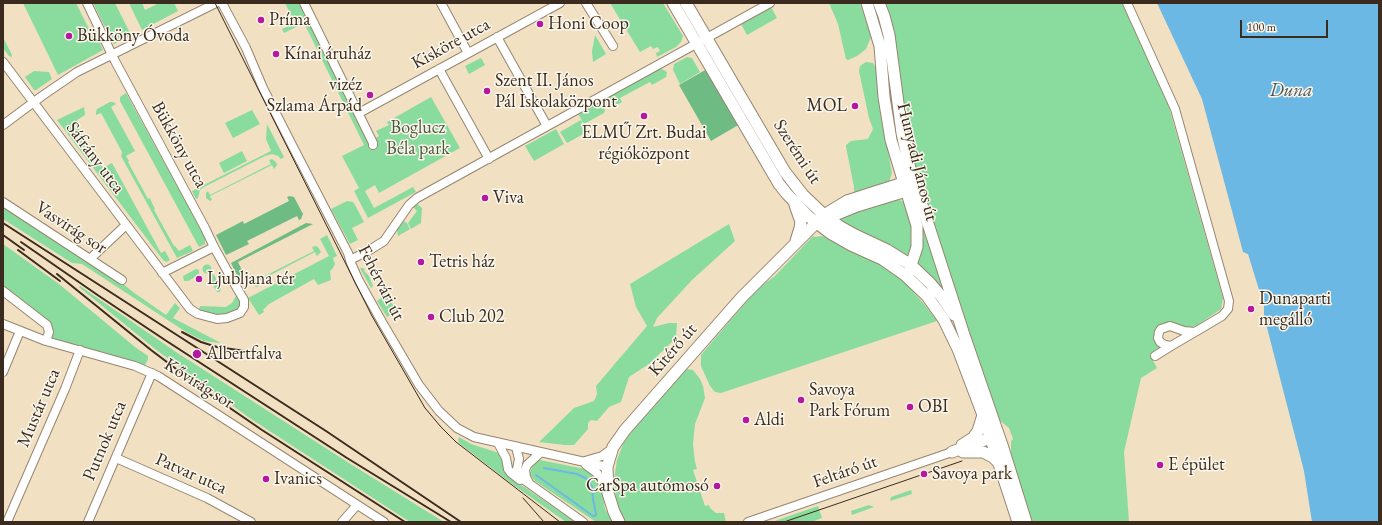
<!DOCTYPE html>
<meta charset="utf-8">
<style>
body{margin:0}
#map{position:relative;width:1382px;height:525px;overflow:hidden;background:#f2e0c3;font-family:"EB Garamond",serif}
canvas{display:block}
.frame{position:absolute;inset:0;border:4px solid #3b2a1e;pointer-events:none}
.scale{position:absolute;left:1240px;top:20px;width:88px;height:18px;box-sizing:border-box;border:2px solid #3b2a1e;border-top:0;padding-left:5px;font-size:12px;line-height:14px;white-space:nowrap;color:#3b2a1e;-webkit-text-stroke:3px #fbf7ec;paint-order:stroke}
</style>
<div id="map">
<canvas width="1382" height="525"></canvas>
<div class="frame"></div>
<div class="scale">100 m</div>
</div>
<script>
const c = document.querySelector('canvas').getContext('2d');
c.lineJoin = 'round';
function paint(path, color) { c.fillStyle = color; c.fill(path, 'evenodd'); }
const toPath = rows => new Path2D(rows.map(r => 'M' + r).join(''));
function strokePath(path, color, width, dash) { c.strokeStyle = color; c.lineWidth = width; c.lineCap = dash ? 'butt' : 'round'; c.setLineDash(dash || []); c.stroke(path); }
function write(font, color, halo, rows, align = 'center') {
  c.font = font + ' "EB Garamond",serif'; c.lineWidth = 3; c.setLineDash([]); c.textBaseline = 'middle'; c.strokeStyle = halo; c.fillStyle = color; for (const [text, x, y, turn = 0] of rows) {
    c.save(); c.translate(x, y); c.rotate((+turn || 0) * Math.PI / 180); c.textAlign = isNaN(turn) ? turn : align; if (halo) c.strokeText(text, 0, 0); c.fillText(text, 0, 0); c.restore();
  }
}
paint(toPath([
 [23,3,76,3,96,43,99,41,103,50,58,75],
 [93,3,115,3,131,35,114,44,113,43],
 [129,3,142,3,145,10,159,3,174,3,178,11,142,30],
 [285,3,300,3,368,142,379,136,376,131,389,125,387,122,431,97,460,148,379,193,375,185,365,191,374,208,413,187,416,192,368,218,354,191,359,188,342,156,364,145,304,23,284,33,282,29,295,23],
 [610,3,663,3,683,36,681,42,676,47,657,57,656,53,660,51,658,47,653,49,651,46,640,52],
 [829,3,860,3,871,37,866,49,857,56,848,60,846,59,838,24],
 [886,3,1122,3,1168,104,1223,298,1221,309,1196,326,1194,326,1191,328,1159,328,1162,347,1150,355,1157,368,1141,378,1124,452,1129,522,1031,522,1019,485,1011,454,1011,442,1013,439,1009,428,997,418,992,405,908,145,896,43,892,22],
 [771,7,777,18,747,35,741,24],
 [595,35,606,54,593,62,592,51],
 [3,37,12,55,12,57,9,56,3,48],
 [687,57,692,58,700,72,680,84,673,70,674,64],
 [481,58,485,65,469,74,465,66],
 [866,62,873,63,877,70,881,113,892,173,889,182,854,196,854,187,846,147,846,145,851,141,868,139,873,129,869,118,859,71,860,66],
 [887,64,890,95,908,176,895,135,889,95],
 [660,68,667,72,666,77,652,85,650,82,620,98,622,102,615,106,611,105,608,97],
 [34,71,49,72,52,79,36,90,34,90,25,77],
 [126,93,205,237,205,244,199,247,120,101,120,97],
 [110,102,113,102,116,104,111,107,135,151,126,156,129,161,128,162,148,199,150,198,152,203,155,209,154,210,174,246,175,246,179,251,190,245,193,251,177,258,121,156,122,152,101,113,96,115,96,112,97,109],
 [599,102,605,110,604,113,584,124,577,112],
 [84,107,85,115,77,120,80,126,78,127,98,163,100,162,103,168,112,163,161,253,165,251,170,260,166,262,163,260,57,120],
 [252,110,260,124,233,138,225,123],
 [581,120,587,132,567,143,560,132],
 [267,124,284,157,281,159,278,156,272,154,265,156,204,187,200,190,198,198,196,199,192,191,271,151,266,139],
 [556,129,564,144,534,161,525,146],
 [242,151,247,161,224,173,219,163],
 [272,159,276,162,277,165,274,169,272,165,210,196,212,200,210,201,206,198,206,193,208,191,210,195,271,164,269,160],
 [911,193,936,267,949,299,915,264],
 [897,199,902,201,906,205,914,237,909,258,862,235,839,219,850,213],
 [347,201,353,202,355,205,364,222,352,228,358,240,350,244,331,209],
 [3,202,122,283,133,292,166,315,175,303,180,308,173,318,221,343,204,341,186,332,82,264,72,263,28,235,3,219],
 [417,204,422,208,421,223,411,229,408,223,417,211,413,207],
 [403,221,407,223,410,229,398,236,397,230],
 [729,224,735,241,692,280,657,318,653,327,669,323,677,323,676,338,649,364,629,377,621,402,609,407,597,421,591,420,588,423,588,429,574,445,565,445,539,442,574,408,594,401,597,394,596,386,647,326,636,307,630,284],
 [327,235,337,256,333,258,335,264,333,268,330,271,331,280,318,285,314,279,269,304,263,310,264,312,259,315,248,298,329,256,320,239],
 [813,236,814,237,822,236,826,238,844,248,879,264,896,275,904,282,924,304,937,321,721,393,715,392,710,386,701,366,701,355,757,289,775,276],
 [3,244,59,284,135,347,148,356,148,359,143,369,46,341,49,332,3,291],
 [315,246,318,247,321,252,317,256,315,252,257,282,259,286,256,287,252,283,251,281,254,277,257,280,314,251,312,247],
 '202.5 269a4.5 4.5 0 1 1 9 0a4.5 4.5 0 1 1-9 0Z',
 [360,268,363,268,365,270,364,271,369,276,373,286,371,288],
 [196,269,199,270,199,275,188,281,184,281,183,276],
 [212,274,214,275,221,287,220,292,217,292,209,278],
 [80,286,176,352,349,463,444,522,410,522,251,419,155,349,79,287],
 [385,291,397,312,387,317,377,301,381,298,382,292],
 [237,294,241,302,239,309,230,314,218,315,210,314,199,309,200,306,226,307,232,303],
 [686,369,693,370,700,379,703,386,705,398,695,424,693,444,695,462,697,469,693,470,705,506,709,505,710,508,716,513,724,513,726,522,624,522,616,502,614,479,617,460,623,444,645,413,679,374],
 [459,437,471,444,499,453,517,482,575,522,566,522,512,484,459,443,458,440],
 [540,460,585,469,595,474,601,485,605,509,613,522,596,522,535,481,531,476,530,473,532,467,536,463,536,461],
 [911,490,912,494,890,501,891,497],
 [869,505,874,507,852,515,851,511],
 [818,506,822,518,811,522,772,522]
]), '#89dc9d');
paint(toPath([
 [707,69,740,124,711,141,679,85],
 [290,196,294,197,303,214,301,219,299,220,297,216,247,241,249,244,226,255,216,235,243,221,244,224,289,201,287,197],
 [306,223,313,224,238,262,243,272,245,271,247,273,238,277,231,263]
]), '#6ebc84');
paint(toPath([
 [1157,3,1379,3,1379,522,1312,522,1304,471,1264,316,1264,306,1248,254,1243,252,1202,99]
]), '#6cb8e5');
strokePath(toPath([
 [536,475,593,516,595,516,596,514,593,499,592,487,587,479,577,474,544,468]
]), '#6cb8e5', 2);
const minor = toPath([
 [222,3,246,48,263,88,291,143,348,253,351,263,359,281,382,322,419,385,439,411,457,428,474,437,607,467],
 [304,3,373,143,373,145],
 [441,3,468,53],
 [586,3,613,46],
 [1127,3,1175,109,1229,301,1228,309,1222,316,1195,332,1184,331,1170,326,1161,329,1159,332,1158,338,1160,342,1165,345,1171,346,1195,332],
 [497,37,547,126],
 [3,62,190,309,198,314,217,319,227,318,240,313,244,307,244,300,234,283,214,247,205,228,115,61,87,3],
 [439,69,489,159],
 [359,113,560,3],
 [3,125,42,96,77,72,216,3],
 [3,202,122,280],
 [90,259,126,225],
 [350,260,368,251,384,241,409,205,417,198,770,3],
 [162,273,214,247],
 [3,291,47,325,49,332,46,341],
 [3,324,46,341,135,366,158,376,384,522],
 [1155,356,1171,346],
 [3,372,20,331],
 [498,443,506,458,508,469,511,473,520,480],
 [516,447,519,459,517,469,520,477,583,522],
 [116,458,207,498,251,522],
 [585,461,602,456,613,448],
 [586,465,597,473,607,491],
 [529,483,526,477,525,470,527,465,540,453],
 [7,522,65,389,80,350],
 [88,522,152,373],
 [342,522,357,505],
 [748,522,952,452]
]);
const major = toPath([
 [673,3,779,184,787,194,808,216,830,233,851,245,882,259,905,275,927,296,944,320,958,349,983,415,1018,522],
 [686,3,785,172,803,195,824,215,839,226,855,235,887,250,911,265,930,283,941,296,954,315],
 [867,3,880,46,884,97,891,140,917,226,917,247,911,265,910,271],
 [879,3,884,16,889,35,902,133,909,165,964,335,1002,445,1026,522],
 [795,205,801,222,800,228,796,241],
 [835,215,857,206,906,191,911,187],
 [962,445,973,438,978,431,983,415],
 [952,452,990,438,994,433],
 [963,452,983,452,993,457,998,462],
 [619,522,614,512,608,493,607,467,613,447,625,430,742,297,824,215,847,201,903,183,914,183]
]);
strokePath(minor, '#968570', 10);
strokePath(major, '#968570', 13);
strokePath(minor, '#fff', 8);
strokePath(major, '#fff', 11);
strokePath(toPath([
 [215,3,372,316,425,408,441,427,456,442,560,522],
 [523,498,544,522],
 [784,522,962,461]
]), '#3b2a1e', 1);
strokePath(toPath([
 [3,223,326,431,461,522],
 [3,235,24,250],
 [21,242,99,296,165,340,347,458,451,522],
 [18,250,60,281],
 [57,274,151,350,208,393,262,430,405,522],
 [182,332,201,342,217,347,259,353]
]), '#3b2a1e', 2);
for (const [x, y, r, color] of [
 [261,20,4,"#b5179e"],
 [540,24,4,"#b5179e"],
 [69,36,4,"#b5179e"],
 [276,54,4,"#b5179e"],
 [487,91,4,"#b5179e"],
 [370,95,4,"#b5179e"],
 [855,106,4,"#b5179e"],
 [644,116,4,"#b5179e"],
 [485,198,4,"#b5179e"],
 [421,262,4,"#b5179e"],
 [199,279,4,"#b5179e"],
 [1251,309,4,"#b5179e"],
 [431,317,4,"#b5179e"],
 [197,354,5,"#b5179e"],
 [801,400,4,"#b5179e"],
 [910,407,4,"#b5179e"],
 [746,420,4,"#b5179e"],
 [1160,465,4,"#b5179e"],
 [924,474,4,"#b5179e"],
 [266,479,4,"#b5179e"],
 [717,486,4,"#b5179e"]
]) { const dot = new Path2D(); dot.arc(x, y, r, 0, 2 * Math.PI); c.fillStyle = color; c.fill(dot); strokePath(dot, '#fbf7ec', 1.5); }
write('18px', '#3b2a1e', '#fbf7ec', [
 ["Príma",269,20],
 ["Honi Coop",548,24],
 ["Bükköny Óvoda",77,36],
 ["Kínai áruház",284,54],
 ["Szent II. János",495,81],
 ["Pál Iskolaközpont",495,102],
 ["vizéz",362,85,"right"],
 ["Szlama Árpád",362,106,"right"],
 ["MOL",847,106,"right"],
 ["ELMŰ Zrt. Budai",644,133,"center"],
 ["régióközpont",644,154,"center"],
 ["Viva",493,198],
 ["Tetris ház",429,262],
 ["Ljubljana tér",207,279],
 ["Dunaparti",1259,299],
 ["megálló",1259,320],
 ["Club 202",439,317],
 ["Albertfalva",206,354],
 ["Savoya",809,390],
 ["Park Fórum",809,411],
 ["OBI",918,407],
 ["Aldi",754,420],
 ["E épület",1168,465],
 ["Savoya park",932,474],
 ["Ivanics",274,479],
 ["CarSpa autómosó",709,486,"right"]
], 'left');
write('18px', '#3b2a1e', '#fbf7ec', [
 ["Kisköre utca",451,44,-29],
 ["Bükköny utca",179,145,61],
 ["Szerémi út",797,152,57],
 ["Sáfrány utca",95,158,53],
 ["Hunyadi János út",917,162,76],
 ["Vasvirág sor",71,228,33],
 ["Fehérvári út",381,283,63],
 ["Kitérő út",673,350,-49],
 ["Kővirág sor",199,384,32],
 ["Mustár utca",39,408,-67],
 ["Putnok utca",105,441,-67],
 ["Feltáró út",845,472,-19],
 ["Patvar utca",191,474,24]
]);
write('18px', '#4e563e', '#fbf7ec', [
 ["Boglucz",418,128],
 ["Béla park",418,149]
]);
write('italic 19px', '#4a555a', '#fbf7ec', [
 ["Duna",1291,91]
]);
</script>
